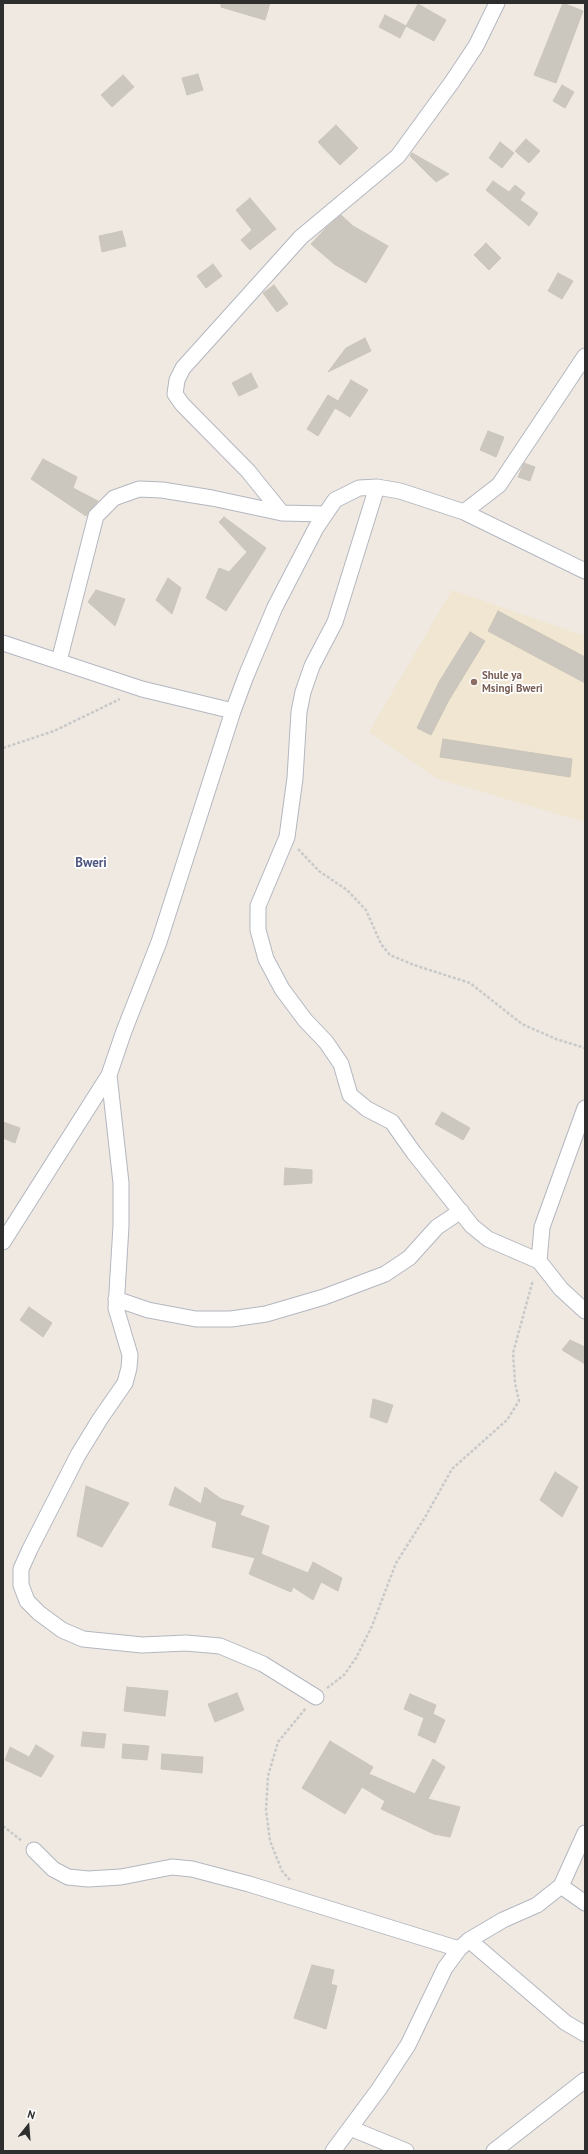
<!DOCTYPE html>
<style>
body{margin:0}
#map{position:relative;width:588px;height:2154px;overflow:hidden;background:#efe9e1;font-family:"PT Sans",sans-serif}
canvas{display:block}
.frame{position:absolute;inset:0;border:4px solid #2e2e2e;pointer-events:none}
.north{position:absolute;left:8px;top:2106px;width:40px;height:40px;-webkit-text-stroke:3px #fff;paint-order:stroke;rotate:17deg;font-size:11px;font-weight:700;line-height:16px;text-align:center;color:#2e2e2e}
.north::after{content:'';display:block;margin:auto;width:14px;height:18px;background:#2e2e2e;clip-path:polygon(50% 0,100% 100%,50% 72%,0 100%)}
</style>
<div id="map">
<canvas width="588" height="2154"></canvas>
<div class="frame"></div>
<div class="north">N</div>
</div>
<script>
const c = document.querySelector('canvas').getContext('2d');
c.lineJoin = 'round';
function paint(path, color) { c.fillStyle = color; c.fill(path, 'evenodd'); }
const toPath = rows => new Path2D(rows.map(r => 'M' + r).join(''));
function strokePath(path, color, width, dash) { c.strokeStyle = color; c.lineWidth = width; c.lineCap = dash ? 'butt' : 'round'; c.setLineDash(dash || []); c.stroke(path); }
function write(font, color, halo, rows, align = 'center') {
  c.font = font + ' "PT Sans",sans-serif'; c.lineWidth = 3.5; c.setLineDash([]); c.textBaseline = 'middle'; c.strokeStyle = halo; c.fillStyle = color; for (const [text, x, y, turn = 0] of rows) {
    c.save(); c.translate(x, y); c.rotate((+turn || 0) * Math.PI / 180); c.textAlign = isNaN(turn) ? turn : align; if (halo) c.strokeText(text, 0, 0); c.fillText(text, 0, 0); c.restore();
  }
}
paint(toPath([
 [452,590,585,636,585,822,438,779,369,732]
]), '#f0e6d1');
const building = toPath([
 [221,3,270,3,265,20,221,7,221,3],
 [563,3,583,11,556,83,534,75,563,3],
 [418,4,446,20,434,41,406,26,418,4],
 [385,15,406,26,400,38,379,27,385,15],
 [198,74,203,90,187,95,182,78,198,74],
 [123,75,134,87,112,107,101,95,123,75],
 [562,85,574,92,565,108,553,101,562,85],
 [336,125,358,148,340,165,318,142,336,125],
 [526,139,540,151,529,163,515,151,526,139],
 [500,142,514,153,502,168,489,158,500,142],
 [412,153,449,174,436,182,410,156,412,153],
 [493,181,509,192,515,185,525,193,520,200,538,213,529,226,486,190,493,181],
 [250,198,276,229,250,250,241,240,252,230,236,210,250,198],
 [341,215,353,226,388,246,366,283,334,264,311,244,326,228,341,215],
 [122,231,126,246,102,252,99,236,122,231],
 [486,243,501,258,489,270,474,255,486,243],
 [213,264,222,276,206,288,197,276,213,264],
 [558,273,573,281,562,299,548,291,558,273],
 [274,285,288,304,277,312,263,293,274,285],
 [365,338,371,351,328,372,346,348,365,338],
 [251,373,258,387,239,396,232,383,251,373],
 [351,380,368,390,350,417,335,408,318,436,307,429,328,395,338,401,351,380],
 [488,431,504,437,496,457,480,450,488,431],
 [43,459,77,477,73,488,98,501,86,516,31,479,43,459],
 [524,463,535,467,530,481,518,477,524,463],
 [224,517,266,548,226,611,206,598,219,568,229,572,247,552,219,522,224,517],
 [168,578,181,588,172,614,156,600,168,578],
 [96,590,125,599,115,626,88,602,96,590],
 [498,611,585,657,585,683,488,631,498,611],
 [470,632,485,641,449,700,431,735,417,728,439,682,470,632],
 [443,739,572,759,570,777,440,757,443,739],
 [442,1112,470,1128,463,1140,435,1124,442,1112],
 [3,1122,20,1128,15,1143,3,1138,3,1122],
 [285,1168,312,1170,312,1183,284,1185,285,1168],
 [29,1307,52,1323,43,1337,20,1320,29,1307],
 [570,1340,585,1347,585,1364,562,1350,570,1340],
 [373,1399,393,1405,387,1423,370,1417,373,1399],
 [555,1472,578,1487,562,1517,540,1500,555,1472],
 [86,1486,129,1503,102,1547,77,1536,86,1486],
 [175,1487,201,1504,205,1487,221,1499,244,1506,240,1515,269,1526,261,1554,308,1573,313,1562,342,1578,338,1591,321,1582,313,1600,293,1587,291,1592,249,1574,255,1558,212,1547,217,1522,169,1505,175,1487],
 [127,1687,168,1691,165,1716,124,1711,127,1687],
 [237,1693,244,1710,215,1722,208,1704,237,1693],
 [410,1694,436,1705,433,1714,445,1720,435,1743,418,1735,424,1718,404,1709,410,1694],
 [83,1732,106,1734,104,1748,81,1746,83,1732],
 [330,1741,373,1767,369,1774,415,1794,433,1759,445,1767,428,1799,460,1807,450,1837,434,1834,381,1809,385,1801,362,1787,345,1814,302,1788,330,1741],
 [123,1744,149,1746,147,1760,122,1758,123,1744],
 [36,1745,54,1756,41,1777,5,1760,10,1747,29,1757,36,1745],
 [162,1754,203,1757,202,1773,161,1769,162,1754],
 [312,1965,334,1970,331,1984,337,1986,326,2029,294,2018,312,1965]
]);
paint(building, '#cbc7bf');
strokePath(building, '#cbc5ba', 1);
const street = toPath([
 [377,487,335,622,312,666,303,692,299,712,295,778,287,837,258,906,258,930,266,959,282,989,305,1020,326,1042,341,1064,350,1095,367,1109,392,1122,414,1153,472,1226,488,1239,539,1261],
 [464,512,499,485,585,356],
 [282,513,248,471,182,404,175,394,177,380,183,368,301,237,398,156,452,82,476,46,497,3],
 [3,643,142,689,233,711],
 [59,661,96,516,114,498,139,489,162,490,212,498,282,513,325,514],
 [109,1075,121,1183,121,1226,116,1308,130,1355,129,1368,125,1383,100,1419,78,1455,30,1549,21,1569,21,1585,27,1601,39,1613,62,1630,83,1639,142,1645,186,1643,220,1646,263,1664,316,1697],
 [585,1108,542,1227,539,1261,561,1289,585,1311],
 [3,1242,109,1075,124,1031,159,942,233,711,246,676,275,607,316,528,335,500,359,488,377,487,400,491,464,512,585,571],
 [116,1299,148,1310,196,1319,231,1319,266,1314,324,1297,385,1274,409,1258,437,1227,461,1211],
 [34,1850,53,1869,68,1877,88,1879,121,1877,172,1867,192,1869,249,1884,459,1949],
 [561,1886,585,1903],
 [469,1940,566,2023,585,2034],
 [350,2128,406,2151],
 [333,2151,379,2089,408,2045,445,1968,459,1949,469,1940,503,1920,537,1905,561,1886,585,1833],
 [494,2151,585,2080]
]);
strokePath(street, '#b4b7c1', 17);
strokePath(toPath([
 [3,748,54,731,120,699],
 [298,849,319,871,347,890,366,910,381,944,390,955,414,965,470,983,522,1024,556,1039,585,1048],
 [327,1688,344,1675,356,1658,372,1626,396,1563,424,1519,452,1469,507,1420,519,1401,515,1383,513,1353,533,1280],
 [3,1826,22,1841],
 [290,1880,282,1871,270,1841,266,1810,268,1776,278,1742,306,1708]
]), '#c9c9c9', 2.5, [3, 2]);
strokePath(street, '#fff', 15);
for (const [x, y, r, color] of [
 [474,682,4,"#8d6e63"]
]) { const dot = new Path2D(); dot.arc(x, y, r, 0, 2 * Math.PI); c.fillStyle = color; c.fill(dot); strokePath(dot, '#fff', 1.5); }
write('bold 11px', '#785e54', '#fff', [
 ["Shule ya",482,676],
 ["Msingi Bweri",482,689]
], 'left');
write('bold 13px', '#4d5680', '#fff', [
 ["Bweri",91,863]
]);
</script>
